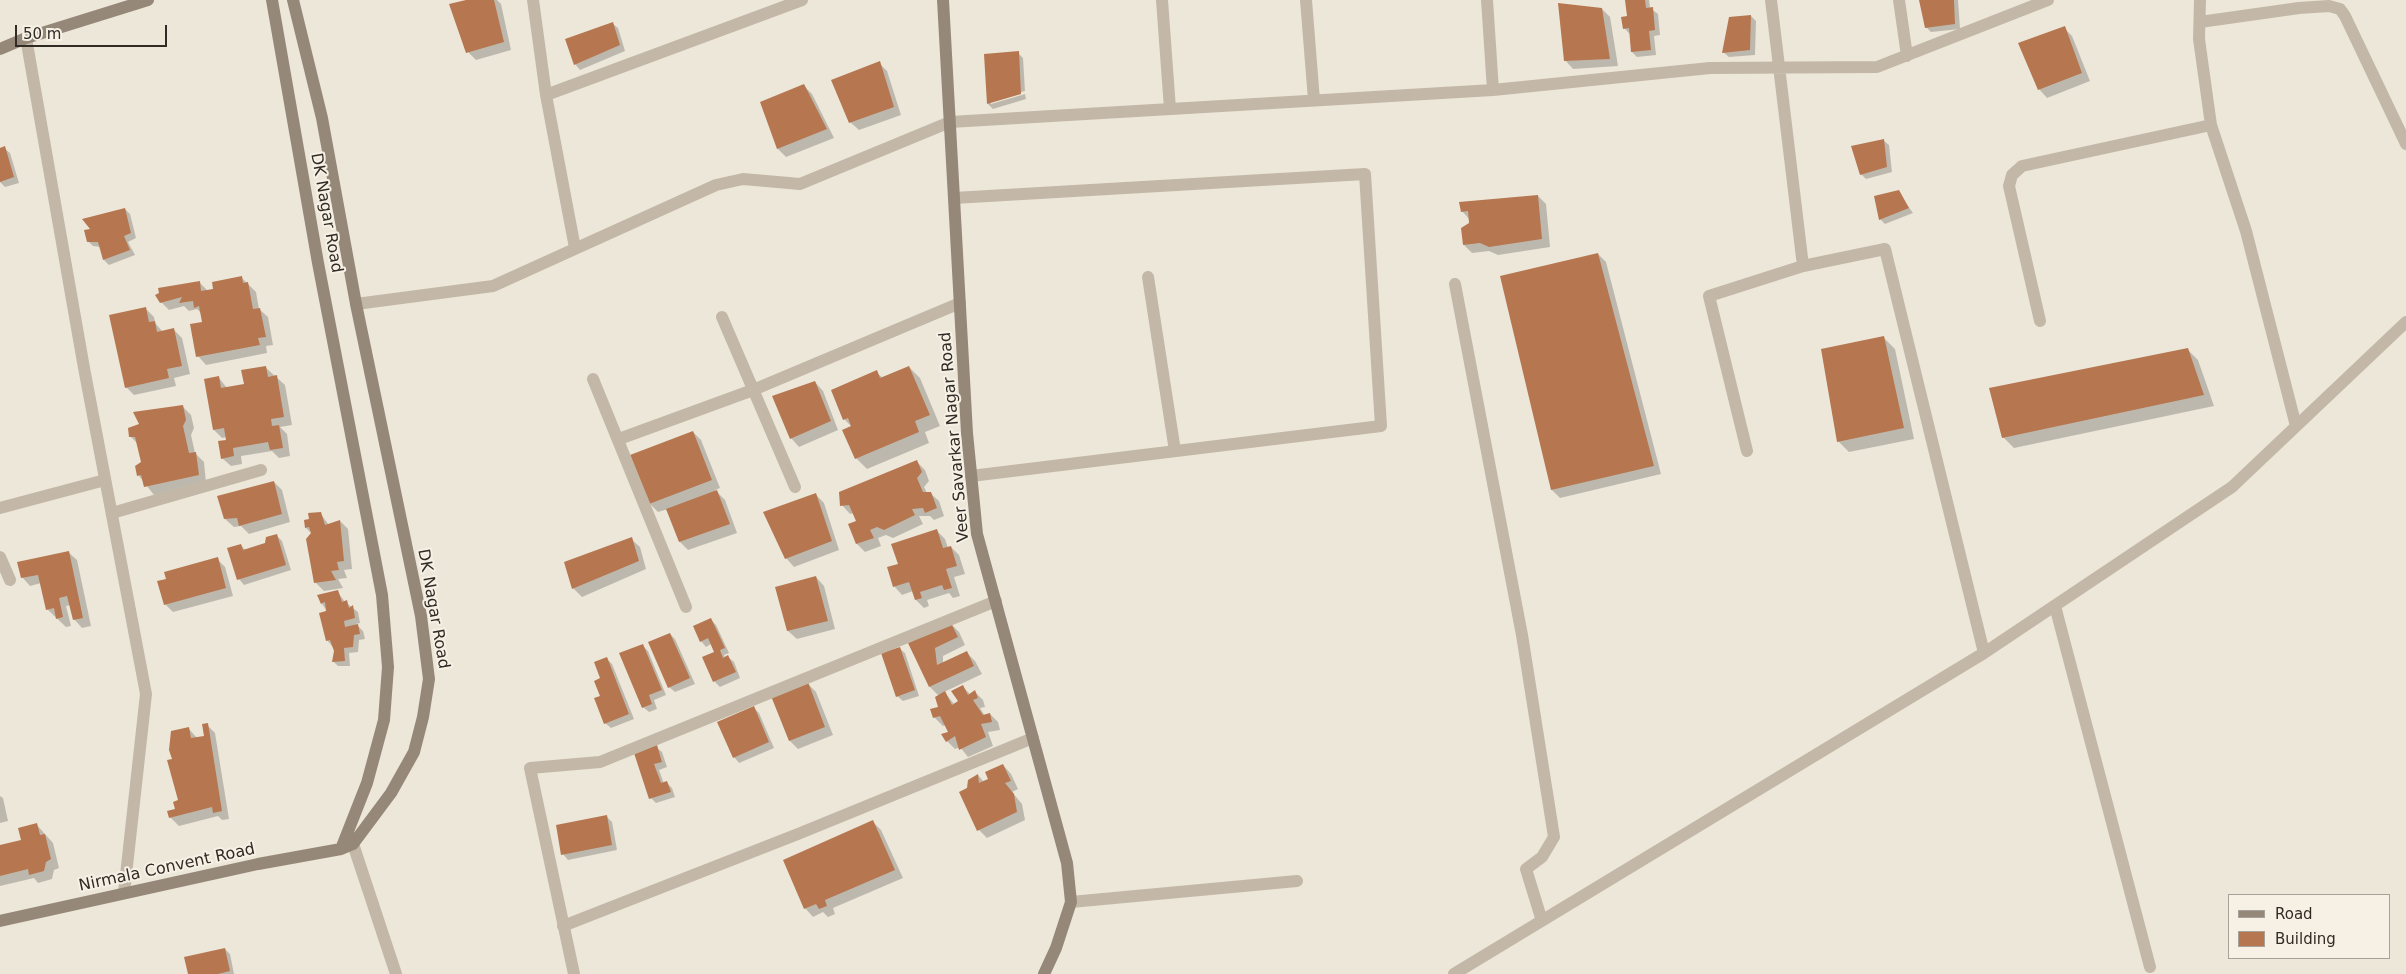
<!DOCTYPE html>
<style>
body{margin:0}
#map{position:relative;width:2406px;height:974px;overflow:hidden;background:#ede7d9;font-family:"DejaVu Sans",sans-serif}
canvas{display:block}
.legend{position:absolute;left:2228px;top:894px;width:162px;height:65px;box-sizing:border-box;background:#f6f0e5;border:1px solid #a7a199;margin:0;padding:6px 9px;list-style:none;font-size:15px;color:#312b26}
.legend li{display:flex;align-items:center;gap:10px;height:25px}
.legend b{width:25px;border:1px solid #a7a199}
.scale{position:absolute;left:15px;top:25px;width:152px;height:22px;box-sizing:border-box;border:2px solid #312b26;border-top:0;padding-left:6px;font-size:15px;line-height:18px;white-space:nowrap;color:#312b26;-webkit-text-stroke:4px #f6f0e5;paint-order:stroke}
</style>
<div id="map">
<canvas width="2406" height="974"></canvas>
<ul class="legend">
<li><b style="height:6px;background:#968879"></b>Road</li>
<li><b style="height:14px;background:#b57650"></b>Building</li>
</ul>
<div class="scale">50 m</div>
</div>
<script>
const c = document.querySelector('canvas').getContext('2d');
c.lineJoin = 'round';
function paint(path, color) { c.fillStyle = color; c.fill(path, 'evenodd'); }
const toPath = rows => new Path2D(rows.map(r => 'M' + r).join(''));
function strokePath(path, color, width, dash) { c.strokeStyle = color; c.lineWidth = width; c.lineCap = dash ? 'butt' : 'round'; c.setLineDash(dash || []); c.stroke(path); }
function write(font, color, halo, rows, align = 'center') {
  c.font = font + ' "DejaVu Sans",sans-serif'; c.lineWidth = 4; c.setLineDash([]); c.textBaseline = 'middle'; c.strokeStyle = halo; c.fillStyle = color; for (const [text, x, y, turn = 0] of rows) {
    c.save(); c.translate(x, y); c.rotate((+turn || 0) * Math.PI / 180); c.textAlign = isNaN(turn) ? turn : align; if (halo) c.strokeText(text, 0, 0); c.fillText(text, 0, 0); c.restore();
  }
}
paint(toPath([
 [472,0,497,0,501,4,511,50,476,60,468,52],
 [1627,0,1649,0,1650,8,1658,14,1660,35,1654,36,1656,55,1637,57,1632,52,1630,34,1624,28,1628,17],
 [1920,0,1958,0,1960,29,1931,32,1926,27],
 [1602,9,1610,17,1618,66,1573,69,1565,60],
 [1751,16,1756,21,1755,55,1729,57,1723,52],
 [612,23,618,28,625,51,580,70,575,64],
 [2064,28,2072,36,2090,81,2047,98,2039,89],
 [1018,53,1023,58,1025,91,991,101,991,104,1025,94,1026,99,993,109,988,104],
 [879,63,887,71,901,115,859,130,850,122],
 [804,86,812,94,834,138,786,157,778,149,761,103],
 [1883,140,1889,145,1892,172,1866,179,1861,174],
 [4,148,10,153,19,183,5,187,0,182,0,149],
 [1898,192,1913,213,1885,224,1880,219],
 [1538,196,1546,204,1550,247,1498,255,1489,251,1472,253,1464,245,1471,224,1470,220,1462,211],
 [125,209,130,214,136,238,128,242,135,255,109,265,104,260,101,247,93,246,88,241],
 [1598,254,1606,262,1661,474,1560,498,1552,490],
 [241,277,256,292,259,309,268,317,273,345,266,346,267,353,206,365,198,356,203,323,201,313,197,309,189,311,184,306,169,310,161,302,199,282,208,291],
 [145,308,154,317,155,323,163,332,174,330,182,338,190,374,174,378,176,386,134,395,126,387],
 [1884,338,1895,349,1914,439,1849,452,1838,441],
 [2187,349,2198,360,2214,406,2014,448,2003,437],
 [265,367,285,385,292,425,280,427,287,434,290,456,279,458,272,451,241,456,242,464,231,466,222,458,227,437,222,438,214,430,219,378,227,388,245,385],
 [909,367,920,378,940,426,925,432,929,443,867,469,856,458,852,427,844,419,876,372,883,378],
 [815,382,823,391,838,430,799,447,791,438],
 [183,407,191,415,194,428,191,435,195,453,204,462,206,483,154,495,139,476,143,462,139,445,131,437],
 [693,432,701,440,720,488,715,490,725,500,737,533,688,550,680,542,668,509,658,512,650,504],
 [916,461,925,470,929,481,924,487,927,493,930,493,939,501,944,516,934,520,930,516,919,516,923,524,893,538,886,535,878,538,881,546,865,552,857,544,850,525,857,522,854,513,850,514,842,505],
 [274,482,282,490,290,522,249,534,241,526,234,527,225,519],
 [816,495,824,503,839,550,794,567,786,558],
 [320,513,329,525,340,521,348,529,352,569,344,570,347,578,338,579,343,588,324,591,315,582,312,534,306,528,310,520],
 [937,531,945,539,948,548,951,547,959,555,965,574,954,577,960,596,953,598,949,593,927,600,929,606,924,608,916,600,913,591,902,595,894,586,899,565],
 [276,535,282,541,291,570,244,585,239,579,241,545,246,551,266,544],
 [631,539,640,547,646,569,582,597,573,588,566,563],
 [68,552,77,560,91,626,82,628,74,619,71,605,66,606,71,626,66,627,47,609,41,583,30,586,22,577],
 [217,559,225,567,233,596,173,612,165,604,167,579],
 [816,577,824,586,835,629,797,639,788,631,777,588],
 [337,591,345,602,358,612,360,623,356,624,363,631,365,639,359,640,358,652,349,653,350,666,338,666,333,661,336,651,327,640,328,612,322,604],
 [711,620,716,625,729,653,724,655,725,658,728,657,734,662,740,678,720,687,715,682,704,658,715,653,711,644,706,647,701,641],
 [951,624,959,632,965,645,943,656,943,664,967,653,975,661,982,674,944,692,955,705,960,702,963,687,971,695,975,692,983,700,985,707,980,708,985,716,990,714,998,722,1000,730,988,732,993,746,968,757,960,747,955,749,947,741,950,733,946,725,943,726,934,717,940,707,939,696,930,687,909,644],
 [670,634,675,639,695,684,675,692,669,687],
 [642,645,648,651,666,695,654,700,657,709,649,712,643,707],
 [899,648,905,653,919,696,903,701,897,696],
 [607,659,612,664,634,719,611,728,605,723,601,696,602,679],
 [808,684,816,692,833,735,798,749,790,741,773,697],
 [754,708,759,713,774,748,739,763,734,757],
 [207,725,215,733,229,819,222,820,218,816,179,826,170,817,180,800,174,760,189,729,197,738,206,737],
 [656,747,662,752,667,767,659,770,664,784,667,783,672,788,675,797,656,803,651,798,636,753],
 [1003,765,1011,774,1018,789,1012,792,1022,804,1025,820,987,838,979,830,969,789,978,775,984,782,990,779],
 [0,796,3,798,8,821,0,823],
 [606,816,612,822,617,850,568,860,563,854],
 [873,822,881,830,903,878,833,908,835,914,828,917,823,912,813,917,805,908],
 [36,824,53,843,59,868,54,870,52,879,38,883,34,878,0,886,0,846,23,841],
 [225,949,230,954,234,974,189,974]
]), '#0003');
paint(toPath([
 [466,0,494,0,504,42,466,53,449,4],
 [1625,0,1645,0,1646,8,1653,7,1655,30,1649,31,1651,50,1631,52,1629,28,1623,29,1621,17,1627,16],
 [1919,0,1954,0,1955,24,1925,28],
 [1558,3,1602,8,1610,59,1564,61],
 [1751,15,1750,50,1722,53,1729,17],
 [613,22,620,45,574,65,565,39],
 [2065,26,2082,73,2038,90,2018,43],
 [1019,51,1021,94,987,104,984,54],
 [880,61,894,107,849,123,831,80],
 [804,84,827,129,777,149,760,102],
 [1884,139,1887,167,1860,175,1851,146],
 [5,146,14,177,0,182,0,148],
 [1899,190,1909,208,1879,220,1874,196],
 [1538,195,1542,239,1489,247,1480,243,1463,245,1461,228,1469,223,1468,211,1461,212,1459,202],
 [125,208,131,233,124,236,130,250,103,260,98,242,87,242,84,230,90,229,82,219],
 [1598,253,1654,466,1551,490,1500,276],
 [242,276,243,283,248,282,253,309,260,308,266,337,258,338,260,345,196,357,190,324,202,322,199,306,194,308,193,301,179,303,182,297,160,303,155,295,159,293,158,288,200,281,201,291,213,289,212,282],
 [146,307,149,322,155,321,157,332,174,328,182,366,167,369,169,378,125,388,109,315],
 [1884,336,1904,428,1837,442,1821,349],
 [2188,348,2204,395,2002,438,1989,388],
 [266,366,268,377,277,375,284,417,271,419,272,426,279,425,283,448,270,450,268,442,233,448,234,456,221,459,218,441,226,440,224,428,213,430,204,379,219,376,221,388,244,384,241,370],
 [909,366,930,415,915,421,919,432,855,459,842,430,851,426,848,418,843,420,831,390,877,370,880,378],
 [815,381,831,421,790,439,772,396],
 [183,405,186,420,183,426,189,453,196,452,199,475,144,487,141,475,137,476,135,466,141,462,135,437,129,437,128,428,139,424,133,412],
 [693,431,712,480,649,504,630,455],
 [917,460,922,472,917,478,923,492,931,492,937,508,925,513,923,508,912,509,915,515,884,530,877,527,870,530,874,538,856,544,848,524,856,521,849,505,840,506,839,492],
 [274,481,282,514,239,526,237,518,224,519,217,496],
 [717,490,730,524,679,542,666,509],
 [816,493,832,541,785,559,763,512],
 [321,512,325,525,340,520,344,561,337,562,339,570,331,571,336,580,314,583,306,539,311,533,309,527,305,528,304,520,309,519,308,513],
 [937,529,943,548,951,546,957,566,946,569,952,588,944,590,942,585,920,592,922,598,915,600,909,582,893,587,887,567,898,564,891,544],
 [277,534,286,565,237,580,227,548,241,544,243,550,265,543,266,537],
 [632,537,639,561,572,589,564,562],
 [69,551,83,618,73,620,67,596,59,598,63,617,56,619,54,608,46,610,38,575,21,578,17,562],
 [218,557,226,588,164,605,157,581,166,579,164,572],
 [816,576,828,621,787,631,775,587],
 [338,590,342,602,347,600,349,608,353,605,355,618,344,621,345,627,358,624,360,634,354,635,353,647,344,648,345,661,332,662,334,651,330,640,326,641,319,613,326,611,325,602,321,604,317,595],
 [711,618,725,648,720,650,723,658,728,655,736,672,713,682,702,657,714,652,708,638,700,642,693,626],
 [951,623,958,637,935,648,937,665,967,651,974,666,929,687,908,643],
 [670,633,690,678,668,688,648,642],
 [643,644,662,690,649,695,652,704,642,708,619,653],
 [900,647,915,690,896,697,881,653],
 [607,657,629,714,604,724,594,698,600,696,594,681,600,678,594,662],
 [808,682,825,727,789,741,771,696],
 [963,685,968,695,975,690,978,698,973,700,983,715,990,713,992,722,981,724,986,737,959,750,955,736,946,742,941,734,948,732,940,716,933,718,930,709,938,707,935,697,945,691,952,705,958,701,951,691],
 [754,706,769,742,733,758,717,722],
 [208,723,222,811,213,813,212,807,169,818,167,811,175,809,173,802,178,800,167,760,172,759,169,750,171,731,189,727,191,738,204,736,202,724],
 [657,745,662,762,654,764,661,783,667,781,671,792,649,799,634,753],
 [1003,764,1011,781,1005,783,1014,794,1017,812,977,831,959,792,967,788,968,780,978,774,979,783,988,779,985,772],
 [607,815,612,845,561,855,556,825],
 [873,820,895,870,825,900,827,906,819,909,816,904,804,909,783,860],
 [37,823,40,835,45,834,51,859,46,862,44,871,29,875,28,869,0,876,0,845,21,840,18,828],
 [225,948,230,971,218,974,188,974,184,957]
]), '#b57650');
strokePath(toPath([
 [533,0,546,95,802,0],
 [1162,0,1170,109],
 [1306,0,1314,100],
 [1487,0,1493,90],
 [1771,0,1803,266,1885,249,1984,653],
 [1899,0,1907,56],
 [2200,0,2199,39,2211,125,2246,231,2296,426],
 [2200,22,2299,8,2329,6,2340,9,2345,16,2406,144],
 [26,38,84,368,146,694,124,893],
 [546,95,575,248],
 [954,198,1365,174,1381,426,971,476],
 [1148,277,1175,451],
 [1455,284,1522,635,1554,837,1542,857,1526,869,1542,921],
 [356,304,493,286,716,185,743,179,800,184,950,122,1493,90,1710,68,1877,67,2048,0],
 [722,317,795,487],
 [2040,321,2009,186,2012,175,2022,166,2211,125],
 [593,379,686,607],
 [619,439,753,390,960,303],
 [1747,451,1709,296,1803,266],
 [0,508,105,480],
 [112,513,261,470],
 [0,557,10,580],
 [2055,606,2150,967],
 [353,844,396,974],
 [1071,902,1297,881],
 [563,926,798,834,1033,738],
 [574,974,530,768,600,762,996,601],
 [1454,974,1984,653,2232,487,2406,322]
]), '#c3b8a7', 12);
strokePath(toPath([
 [272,0,318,263,382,595,388,667,384,720,367,783,341,849],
 [943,0,967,433,977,534,1067,863,1071,902,1056,948,1044,974],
 [0,49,26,38,148,0],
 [0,921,258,864,341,849,353,844,391,793,414,752,423,717,429,679,421,616,356,304,322,118,293,0]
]), '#968879', 12);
write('16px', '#312b26', '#f6f0e5', [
 ["DK Nagar Road",326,213,80],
 ["Veer Savarkar Nagar Road",955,437,-95],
 ["DK Nagar Road",433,609,80],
 ["Nirmala Convent Road",167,868,-12]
]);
</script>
